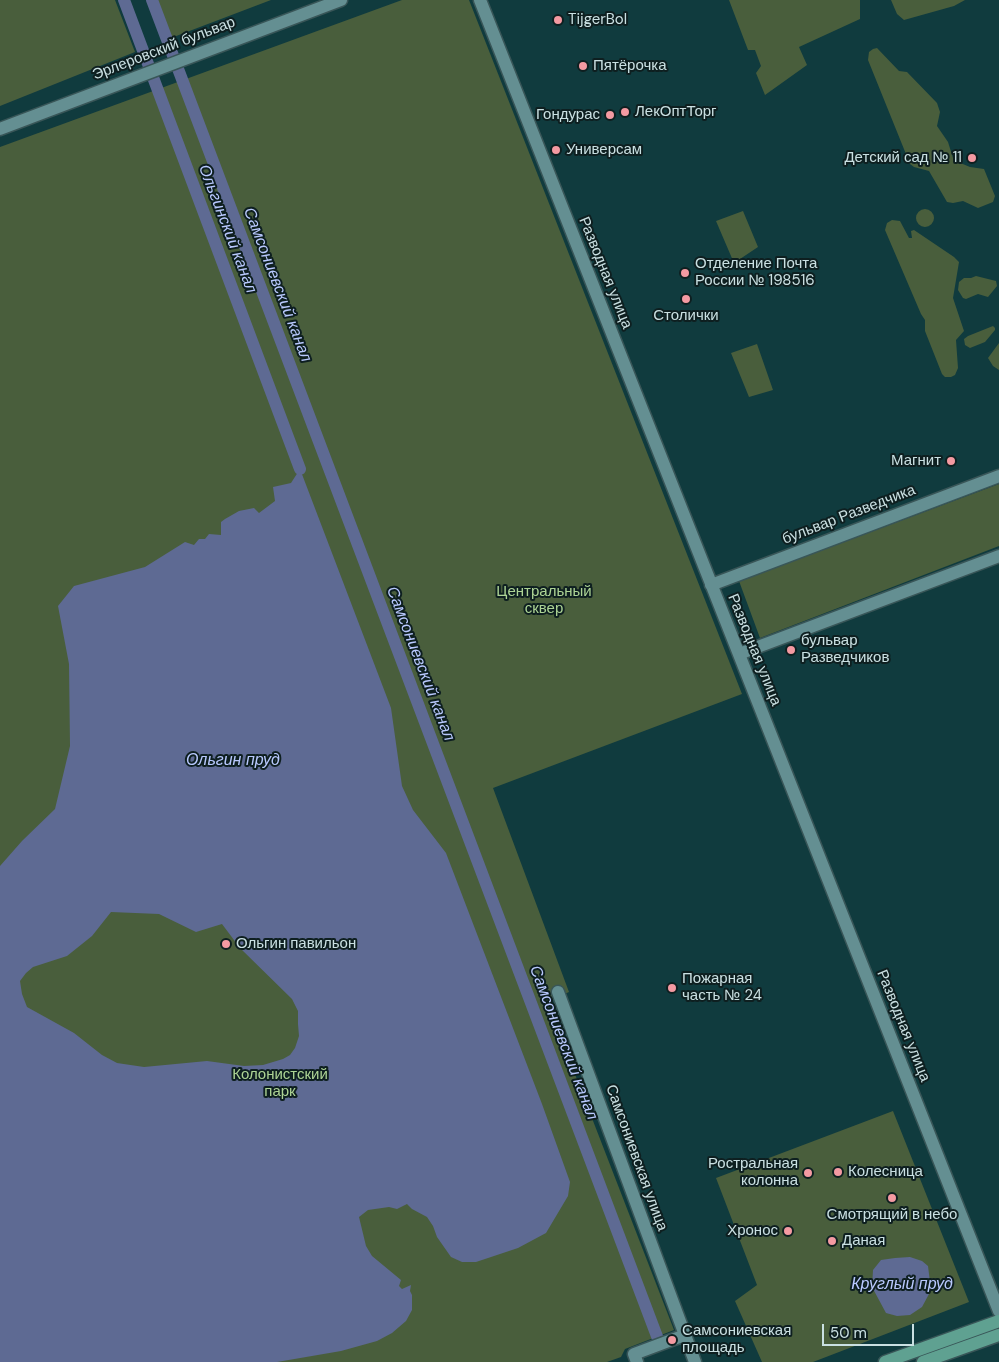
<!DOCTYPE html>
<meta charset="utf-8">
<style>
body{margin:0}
#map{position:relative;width:999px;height:1362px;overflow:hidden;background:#103b3e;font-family:"DM Sans",sans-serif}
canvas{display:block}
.scale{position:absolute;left:822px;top:1324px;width:92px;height:22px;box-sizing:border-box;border:2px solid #cae0e2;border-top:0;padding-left:6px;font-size:15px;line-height:18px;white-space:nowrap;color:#cae0e2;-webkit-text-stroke:4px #0e1f20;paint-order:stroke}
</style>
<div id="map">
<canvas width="999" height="1362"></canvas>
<div class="scale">50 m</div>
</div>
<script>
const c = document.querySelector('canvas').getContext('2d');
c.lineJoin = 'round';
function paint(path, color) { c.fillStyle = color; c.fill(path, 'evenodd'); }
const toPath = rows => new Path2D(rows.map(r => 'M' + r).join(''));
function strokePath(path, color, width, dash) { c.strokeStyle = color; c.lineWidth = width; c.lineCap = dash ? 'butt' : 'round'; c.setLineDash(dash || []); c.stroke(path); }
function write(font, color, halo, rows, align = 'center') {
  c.font = font + ' "DM Sans",sans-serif'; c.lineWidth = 4; c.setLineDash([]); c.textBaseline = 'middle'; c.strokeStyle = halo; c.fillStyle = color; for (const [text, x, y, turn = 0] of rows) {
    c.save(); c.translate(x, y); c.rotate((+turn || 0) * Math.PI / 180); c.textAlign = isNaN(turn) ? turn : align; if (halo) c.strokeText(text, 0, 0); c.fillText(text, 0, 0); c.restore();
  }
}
paint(toPath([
 [0,0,115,0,135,52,0,106],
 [156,0,271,0,171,38],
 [402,0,469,0,742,694,493,788,569,992,547,1002,674,1330,625,1349,621,1357,607,1362,0,1362,0,147],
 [729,0,860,0,860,19,799,47,807,65,765,95,756,73,761,66,755,50,748,50],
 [891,0,965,0,954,6,904,20,897,14],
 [877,48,899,71,907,72,937,103,940,112,937,126,948,142,953,158,958,162,970,167,984,169,995,196,993,202,978,208,963,201,953,203,947,202,929,171,914,167,910,164,868,60,869,52,873,49],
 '916 218a9 9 0 1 1 18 0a9 9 0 1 1-18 0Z',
 [743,211,758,247,734,263,716,221],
 [892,220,900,221,909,238,912,238,911,231,914,230,954,257,959,262,953,298,964,331,956,340,958,368,955,375,951,377,945,377,942,374,925,331,925,320,921,314,885,230,887,223],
 [976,276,996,281,997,286,988,297,978,294,966,299,963,298,958,290,959,282,964,278,971,278],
 [993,326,995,328,995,330,985,342,970,348,965,345,964,339,968,336],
 [999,343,999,370,993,366,988,358],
 [757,344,773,390,749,397,731,353],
 [999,484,999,546,760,638,739,581],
 [893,1111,969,1302,813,1362,762,1362,735,1301,757,1285,716,1178]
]), '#495e3c');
paint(toPath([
 [300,469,391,708,402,786,413,810,446,853,542,1104,570,1182,568,1196,546,1233,518,1248,476,1262,462,1262,451,1257,437,1237,433,1226,427,1217,412,1209,407,1204,397,1209,389,1207,368,1210,359,1217,366,1246,372,1256,401,1280,399,1286,402,1289,411,1285,410,1291,412,1295,412,1310,406,1321,392,1333,377,1341,341,1351,277,1362,0,1362,0,866,22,841,55,809,70,746,69,664,58,606,74,586,145,567,185,542,194,545,199,539,205,539,209,534,221,535,221,522,225,519,239,511,254,508,259,513,275,501,273,487,291,483],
 [111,912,159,914,196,932,222,924,240,948,292,999,298,1011,298,1024,299,1036,295,1048,290,1055,283,1059,263,1065,244,1066,207,1061,144,1067,117,1063,102,1055,74,1033,27,1007,22,994,20,981,26,973,33,967,67,956,92,936],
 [910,1257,922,1261,928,1266,930,1282,929,1294,922,1307,910,1315,897,1316,886,1313,872,1287,873,1270,881,1260,895,1258]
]), '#5e6a93');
strokePath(toPath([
 [124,0,300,469],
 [152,0,658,1339]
]), '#5e6a93', 12);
const minor = toPath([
 [480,0,999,1311],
 [0,129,341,0],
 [711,585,999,476],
 [739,654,999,556],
 [558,992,695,1362],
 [637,1362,634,1354,685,1335]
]);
const major = toPath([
 [885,1362,999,1321],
 [923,1362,999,1335]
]);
strokePath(minor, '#395658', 15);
strokePath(major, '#395658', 15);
strokePath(minor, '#648f92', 12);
strokePath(major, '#5fa191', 12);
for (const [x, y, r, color] of [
 [558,20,5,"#f49aa2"],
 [583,66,5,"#f49aa2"],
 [625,112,5,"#f49aa2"],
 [610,115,5,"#f49aa2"],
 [556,150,5,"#f49aa2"],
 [972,158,5,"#f49aa2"],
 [685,273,5,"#f49aa2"],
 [686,299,5,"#f49aa2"],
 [951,461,5,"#f49aa2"],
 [791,650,5,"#f49aa2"],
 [226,944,5,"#f49aa2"],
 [672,988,5,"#f49aa2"],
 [838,1172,5,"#f49aa2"],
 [808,1173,5,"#f49aa2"],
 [892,1198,5,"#f49aa2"],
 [788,1231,5,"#f49aa2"],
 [832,1241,5,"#f49aa2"],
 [672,1340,5,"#f49aa2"]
]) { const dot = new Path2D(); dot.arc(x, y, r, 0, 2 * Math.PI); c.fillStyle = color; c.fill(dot); strokePath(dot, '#0e1f20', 2); }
write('15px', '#cae0e2', '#0e1f20', [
 ["TijgerBol",568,20],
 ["Пятёрочка",593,66],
 ["ЛекОптТорг",635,112],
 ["Гондурас",600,115,"right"],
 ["Универсам",566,150],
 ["Детский сад № 11",962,158,"right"],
 ["Отделение Почта",695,264],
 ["России № 198516",695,281],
 ["Столички",686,316,"center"],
 ["Магнит",941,461,"right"],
 ["бульвар",801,641],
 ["Разведчиков",801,658],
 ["Ольгин павильон",236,944],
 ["Пожарная",682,979],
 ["часть № 24",682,996],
 ["Ростральная",798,1164,"right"],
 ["колонна",798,1181,"right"],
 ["Колесница",848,1172],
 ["Смотрящий в небо",892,1215,"center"],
 ["Хронос",778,1231,"right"],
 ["Даная",842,1241],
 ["Самсониевская",682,1331],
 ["площадь",682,1348]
], 'left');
write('15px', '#cae0e2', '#0e1f20', [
 ["Эрлеровский бульвар",164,49,-21],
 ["Разводная улица",605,273,68],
 ["бульвар Разведчика",849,515,-21],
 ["Разводная улица",754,650,68],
 ["Разводная улица",903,1026,68],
 ["Самсониевская улица",636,1158,70]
]);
write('15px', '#add495', '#0e1f20', [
 ["Центральный",544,592],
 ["сквер",544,609],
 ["Колонистский",280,1075],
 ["парк",280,1092]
]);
write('italic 16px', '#b9c9fe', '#0e1f20', [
 ["Ольгинский канал",227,229,69],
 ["Самсониевский канал",277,285,69],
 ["Самсониевский канал",420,664,69],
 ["Ольгин пруд",233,761],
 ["Самсониевский канал",563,1043,69],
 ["Круглый пруд",902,1285]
]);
</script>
